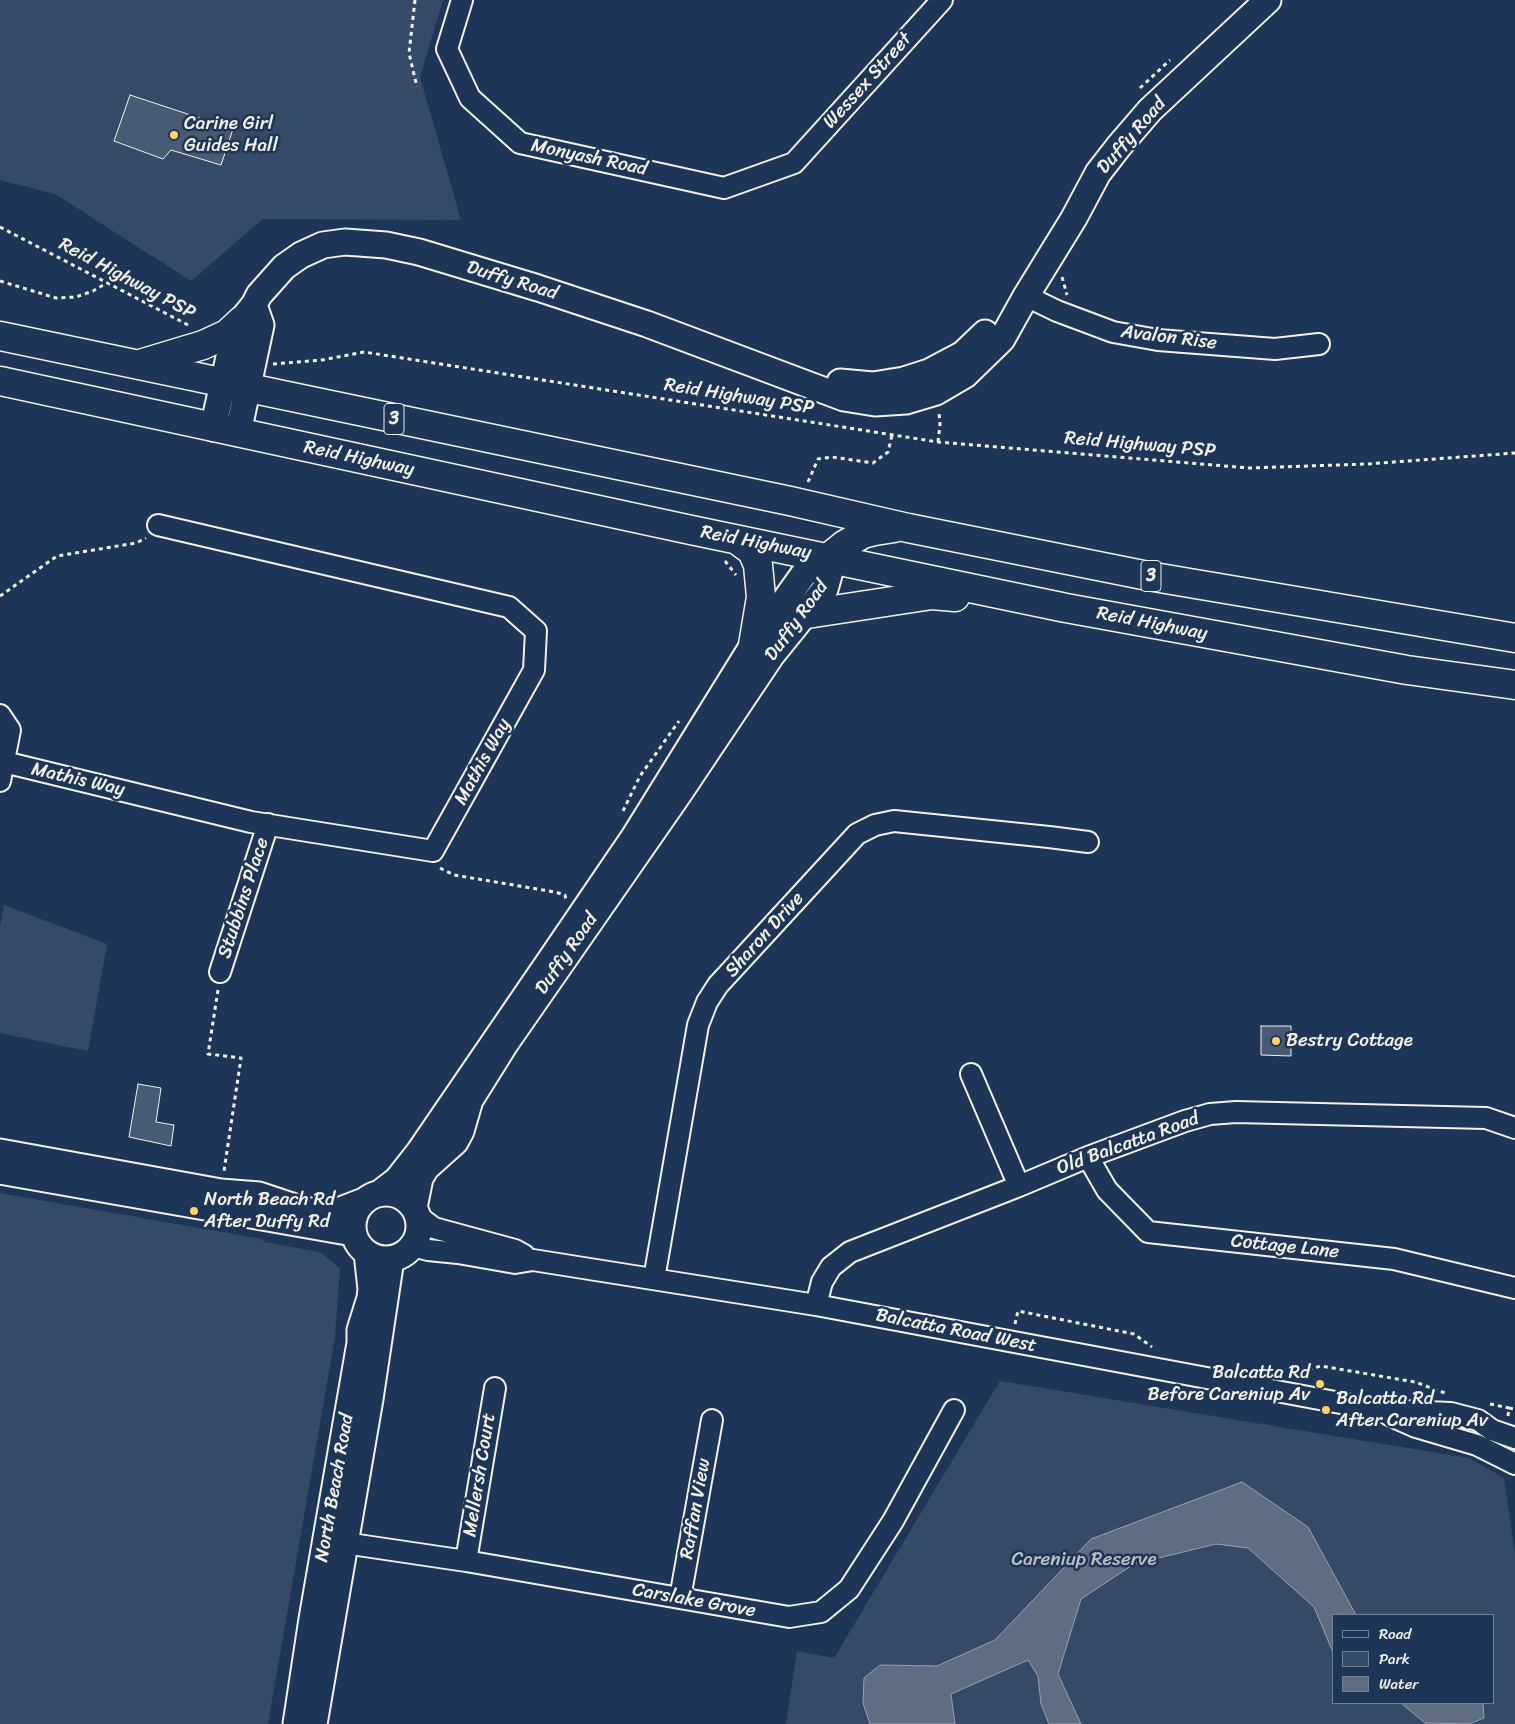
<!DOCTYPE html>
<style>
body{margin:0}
#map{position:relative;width:1515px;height:1724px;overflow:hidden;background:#1d3557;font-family:Sriracha,sans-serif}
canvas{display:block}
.legend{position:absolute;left:1332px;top:1614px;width:162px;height:90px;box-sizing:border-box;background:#1d3557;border:1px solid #738091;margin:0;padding:6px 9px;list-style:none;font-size:15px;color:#f4f1e8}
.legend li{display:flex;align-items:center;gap:10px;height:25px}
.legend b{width:25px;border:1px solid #738091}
</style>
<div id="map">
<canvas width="1515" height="1724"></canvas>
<ul class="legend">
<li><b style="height:6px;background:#1d3557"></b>Road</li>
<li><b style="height:14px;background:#354a67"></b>Park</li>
<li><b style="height:14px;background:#5e6d82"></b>Water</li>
</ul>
</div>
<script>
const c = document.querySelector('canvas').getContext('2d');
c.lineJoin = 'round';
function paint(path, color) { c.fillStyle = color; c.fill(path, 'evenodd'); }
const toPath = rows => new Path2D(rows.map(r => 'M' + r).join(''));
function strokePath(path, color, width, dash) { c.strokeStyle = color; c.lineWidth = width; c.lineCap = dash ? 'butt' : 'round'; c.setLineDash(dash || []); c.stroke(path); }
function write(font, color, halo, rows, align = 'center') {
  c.font = font + ' Sriracha,sans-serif'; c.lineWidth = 5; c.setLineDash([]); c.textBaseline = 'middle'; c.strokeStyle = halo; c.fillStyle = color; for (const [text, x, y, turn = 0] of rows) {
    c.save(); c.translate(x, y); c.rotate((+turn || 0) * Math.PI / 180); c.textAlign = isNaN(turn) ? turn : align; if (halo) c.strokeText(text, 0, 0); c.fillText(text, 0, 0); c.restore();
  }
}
paint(toPath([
 [0,0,443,0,420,77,461,220,263,219,191,281,55,194,0,180],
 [4,905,107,944,88,1051,0,1033,0,927],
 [0,1193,262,1239,264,1242,320,1252,340,1268,335,1337,268,1724,0,1724],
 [1000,1381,1469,1458,1504,1478,1515,1554,1515,1724,786,1724,797,1651,834,1658],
 [1334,1615,1494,1615,1494,1703,1334,1703]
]), '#354a67');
const water = toPath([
 [1242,1482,1308,1527,1356,1615,1334,1615,1334,1655,1314,1607,1248,1548,1216,1544,1134,1564,1081,1599,1058,1674,1081,1724,1049,1724,1041,1704,1038,1676,1028,1660,951,1694,955,1724,870,1724,863,1703,864,1678,880,1665,937,1666,995,1640,1091,1539,1242,1482],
 [1401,1703,1483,1703,1484,1718,1469,1724,1425,1723,1401,1703]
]);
paint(water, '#5e6d82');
strokePath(water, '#9aa2ab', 1);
const building = toPath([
 [130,95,233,129,221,165,171,150,163,159,114,141,130,95],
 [1261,1026,1291,1026,1291,1056,1261,1055,1261,1026],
 [138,1084,161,1088,156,1122,174,1125,171,1146,129,1137,138,1084]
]);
paint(building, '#485b74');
strokePath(building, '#f4f1e8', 1);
const minor = toPath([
 [462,0,447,49,470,98,520,143,724,188,794,163,942,0],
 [1026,296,1057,311,1113,332,1158,340,1275,349,1319,344],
 [0,715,10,730,0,781],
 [4,762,251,822,433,851,534,670,536,631,509,607,158,525],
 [220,972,268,824],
 [971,1074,1019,1186],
 [1088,1157,1107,1190,1148,1232,1394,1259,1515,1288],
 [418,1216,434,1228,515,1250,524,1255],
 [413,1246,428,1250,458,1253,515,1263,533,1260,816,1305,1378,1410,1451,1413,1478,1420,1492,1430,1515,1438],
 [654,1279,698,1025,707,1002,718,985,857,834,875,825,894,821,1049,837,1088,842],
 [816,1305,822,1282,831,1267,850,1252,1019,1186,1088,1157,1185,1121,1210,1114,1236,1112,1486,1118,1515,1128],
 [1389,1415,1416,1427,1477,1445,1515,1464],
 [331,1541,466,1561,789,1617,821,1612,849,1589,893,1521,954,1410],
 [466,1561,495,1388],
 [680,1598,712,1420]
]);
const major = toPath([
 [840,382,873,385,904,380,929,372,963,354,985,333],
 [213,428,229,357,241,321,254,305,259,295,284,267,301,255,323,245,345,242,386,245,419,252,538,288,647,324,844,398,875,403,906,401,936,392,965,375,1002,339,1026,296,1074,218,1098,173,1119,146,1150,110,1268,0],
 [238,433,261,325,254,305],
 [0,1152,221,1192,259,1195,307,1211,338,1211,364,1201],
 [0,1171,353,1233],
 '353 1226a33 33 0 1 1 66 0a33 33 0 1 1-66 0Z',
 [380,1193,397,1180,419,1152,570,931,634,837,753,645,803,575,815,564,828,558,829,575,825,589,771,656,678,795,505,1044,470,1100,461,1131,455,1142,426,1168,420,1178,414,1208],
 [296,1724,312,1619,360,1343,360,1330,370,1298,371,1289,367,1253],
 [314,1724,370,1399,391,1259]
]);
const highway = toPath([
 [0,336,790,501,908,528,1148,576,1515,638],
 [140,364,203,345,227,334,241,321],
 [0,381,691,530,1066,608,1407,670,1515,685],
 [737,540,752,551,758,565,761,597,753,645],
 [828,558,844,545,863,534,875,531,894,528],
 [807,614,932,595,955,597]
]);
strokePath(minor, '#f4f1e8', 24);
strokePath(major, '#f4f1e8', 29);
strokePath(highway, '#f4f1e8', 31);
strokePath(toPath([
 [415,0,409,53,417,87],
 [1140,88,1170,60],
 [0,227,190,326],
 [1062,277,1067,295],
 [0,281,56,298,76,297,93,291,105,284],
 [273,364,322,360,364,352,938,442,1249,468,1367,464,1515,453],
 [938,442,940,424,939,413],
 [808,482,818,459,832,457,873,463,888,452,892,435],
 [725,561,736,575],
 [0,596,57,556,136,543,146,538],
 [623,811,640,776,679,721],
 [440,868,454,875,555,892,565,895,566,900],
 [218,990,208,1054,241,1058,224,1171],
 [1015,1324,1018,1311,1134,1334,1152,1347],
 [1293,1374,1321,1366,1415,1382,1445,1393],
 [1490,1404,1509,1408],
 [1508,1416,1509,1408,1515,1409]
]), '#f4f1e8', 3, [4, 4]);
strokePath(minor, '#1d3557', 20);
strokePath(major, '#1d3557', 25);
strokePath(highway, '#1d3557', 28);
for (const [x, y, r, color] of [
 [174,135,5,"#ffd166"],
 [1276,1041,5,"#ffd166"],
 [194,1211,5,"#ffd166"],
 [1320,1384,5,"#ffd166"],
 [1326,1410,5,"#ffd166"]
]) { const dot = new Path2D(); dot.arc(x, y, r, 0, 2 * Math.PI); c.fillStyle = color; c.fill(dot); strokePath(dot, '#1d3557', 2); }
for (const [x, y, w] of [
 [394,419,20],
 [1151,576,20]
]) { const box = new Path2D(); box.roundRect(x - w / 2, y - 15.5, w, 31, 4); c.fillStyle = '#1d3557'; c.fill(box); strokePath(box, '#f4f1e8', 1); }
write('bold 18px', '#f4f1e8', null, [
 ["3",394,419],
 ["3",1151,576]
]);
write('19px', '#f4f1e8', '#1d3557', [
 ["Wessex Street",868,81,-48],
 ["Duffy Road",1132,136,-49],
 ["Monyash Road",589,158,12],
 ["Reid Highway PSP",127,279,28],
 ["Duffy Road",512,281,17],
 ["Avalon Rise",1169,338,7],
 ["Reid Highway PSP",739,397,9],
 ["Reid Highway PSP",1140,445,5],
 ["Reid Highway",359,459,12],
 ["Reid Highway",756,543,11],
 ["Duffy Road",797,621,-54],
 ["Reid Highway",1152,624,11],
 ["Mathis Way",483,762,-61],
 ["Mathis Way",78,780,13],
 ["Stubbins Place",244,898,-72],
 ["Sharon Drive",765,935,-48],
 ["Duffy Road",567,954,-55],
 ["Old Balcatta Road",1128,1144,-20],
 ["Cottage Lane",1285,1247,6],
 ["Balcatta Road West",956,1331,11],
 ["Mellersh Court",480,1475,-81],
 ["North Beach Road",335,1488,-80],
 ["Raffan View",696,1509,-80],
 ["Carslake Grove",694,1601,10]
]);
write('19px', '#f4f1e8', '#1d3557', [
 ["Carine Girl",184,124],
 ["Guides Hall",184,146],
 ["Bestry Cottage",1286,1041],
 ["North Beach Rd",204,1200],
 ["After Duffy Rd",204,1222],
 ["Balcatta Rd",1310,1373,"right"],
 ["Before Careniup Av",1310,1395,"right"],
 ["Balcatta Rd",1336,1399],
 ["After Careniup Av",1336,1421]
], 'left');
write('19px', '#bbbfc1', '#1d3557', [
 ["Careniup Reserve",1084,1560]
]);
</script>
